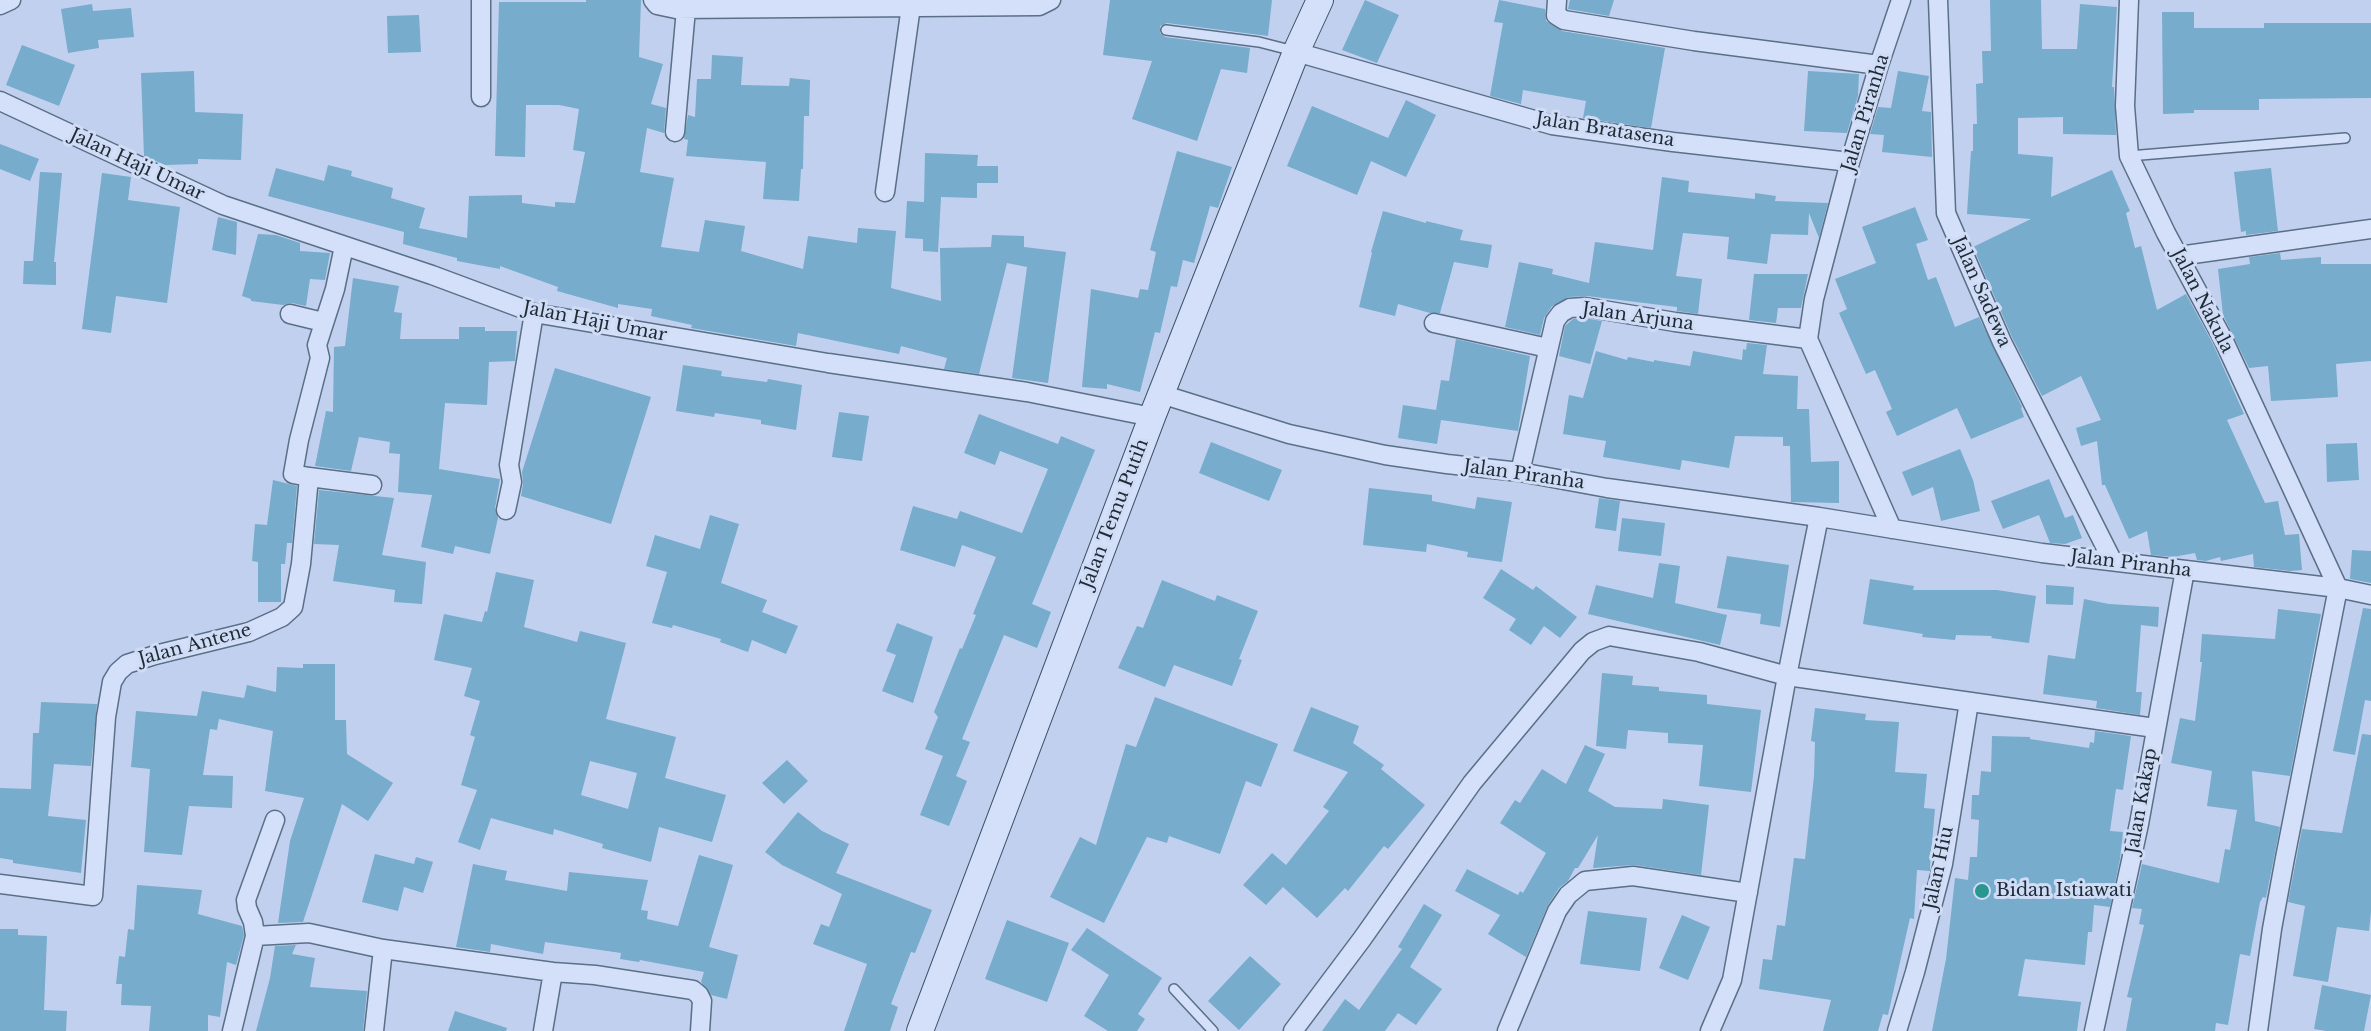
<!DOCTYPE html>
<style>
body{margin:0}
canvas{display:block;background:#c1d0ee}
</style>
<canvas width="2371" height="1031"></canvas>
<script>
const c = document.querySelector('canvas').getContext('2d');
c.lineJoin = 'round';
function paint(path, color) { c.fillStyle = color; c.fill(path, 'evenodd'); }
const toPath = rows => new Path2D(rows.map(r => 'M' + r).join(''));
function strokePath(path, color, width, dash) { c.strokeStyle = color; c.lineWidth = width; c.lineCap = dash ? 'butt' : 'round'; c.setLineDash(dash || []); c.stroke(path); }
function write(font, color, halo, rows, align = 'center') {
  c.font = font + ' "Libre Baskerville",serif'; c.lineWidth = 6; c.setLineDash([]); c.textBaseline = 'middle'; c.strokeStyle = halo; c.fillStyle = color; for (const [text, x, y, turn = 0] of rows) {
    c.save(); c.translate(x, y); c.rotate((+turn || 0) * Math.PI / 180); c.textAlign = isNaN(turn) ? turn : align; if (halo) c.strokeText(text, 0, 0); c.fillText(text, 0, 0); c.restore();
  }
}
paint(toPath([
 [586,0,641,0,639,57,663,64,651,104,666,108,664,133,647,128,640,172,674,178,661,247,699,252,705,220,745,226,741,251,803,269,808,236,857,243,858,228,896,231,891,288,941,301,940,248,991,247,992,235,1024,236,1024,247,1066,252,1048,383,1012,378,1027,267,1007,263,979,374,944,369,947,358,901,346,899,354,798,333,796,346,691,328,692,325,651,316,652,309,618,304,618,308,557,291,558,287,500,266,500,269,457,261,457,258,403,244,404,232,268,196,276,168,324,181,328,165,352,171,351,176,393,188,391,198,425,208,419,228,467,238,469,196,522,195,522,203,555,207,555,202,575,203,585,152,573,150,579,109,559,105,526,105,525,157,495,156,499,2,586,2],
 [1110,0,1272,0,1268,36,1167,23,1160,26,1160,33,1165,37,1250,48,1247,73,1221,69,1197,141,1132,119,1152,61,1103,55],
 [1365,0,1399,15,1377,63,1342,50],
 [1499,0,1545,9,1546,21,1562,31,1665,48,1651,128,1583,118,1586,101,1523,90,1521,104,1490,96,1503,23,1494,22],
 [1570,0,1614,0,1609,16,1568,9],
 [1990,0,2041,0,2042,49,2077,49,2080,4,2117,7,2112,87,2114,87,2116,135,2063,134,2063,117,2018,118,2018,154,2053,157,2051,197,2112,170,2130,211,2126,213,2135,248,2141,246,2157,310,2186,294,2213,344,2244,414,2227,420,2265,503,2278,501,2285,535,2299,534,2302,570,2290,571,2254,567,2253,554,2221,561,2220,557,2206,561,2197,560,2195,553,2173,557,2151,555,2147,531,2129,539,2105,485,2102,485,2097,441,2081,446,2076,428,2101,420,2081,376,2042,396,2012,337,1973,247,2031,219,1967,214,1971,151,1973,151,1973,124,1977,124,1976,84,1983,83,1982,51,1991,51],
 [92,4,93,11,131,8,134,37,98,40,99,48,68,53,61,9],
 [2162,12,2194,12,2194,28,2264,28,2264,23,2371,23,2371,98,2259,99,2259,110,2194,110,2194,113,2163,114],
 [419,15,421,52,388,53,387,16],
 [22,45,75,65,59,106,6,85],
 [712,55,743,57,741,85,789,86,790,78,810,80,809,116,804,116,803,169,801,169,799,201,763,199,766,162,686,156,688,140,684,139,688,115,695,117,697,79,711,79],
 [194,71,195,112,243,114,241,160,198,159,198,164,165,165,144,156,141,73],
 [1808,71,1859,74,1858,96,1847,133,1804,131],
 [1898,71,1929,76,1922,111,1931,112,1932,157,1882,152,1884,135,1870,134,1878,107,1891,108],
 [1406,100,1436,115,1406,177,1371,161,1357,195,1287,166,1312,106,1388,138],
 [0,144,39,159,30,181,0,169],
 [1177,151,1232,167,1218,208,1210,206,1194,263,1183,260,1177,287,1171,286,1160,333,1155,332,1140,392,1107,384,1107,389,1082,387,1091,289,1138,298,1140,289,1148,290,1156,252,1150,250],
 [925,153,978,155,977,166,998,166,998,183,977,183,977,198,941,197,938,252,923,251,923,239,905,238,907,201,924,202],
 [2271,168,2278,231,2246,235,2246,231,2241,232,2234,172],
 [40,172,62,173,54,262,56,262,56,285,23,284,24,261,33,261],
 [102,173,131,177,128,200,180,207,167,303,116,296,111,333,82,329],
 [1662,177,1689,181,1688,192,1755,199,1755,193,1776,196,1775,201,1828,203,1819,238,1809,213,1808,235,1771,234,1767,264,1727,259,1729,237,1683,233,1676,276,1702,279,1698,314,1677,311,1677,307,1587,296,1569,297,1552,306,1544,318,1540,335,1505,327,1519,262,1553,269,1552,274,1589,283,1595,242,1653,250],
 [1915,207,1928,240,1916,244,1928,280,1936,277,1955,327,1979,317,2022,407,2021,408,2024,417,1971,439,1957,408,1897,436,1886,412,1892,409,1875,370,1866,374,1839,313,1847,309,1835,279,1876,263,1862,227],
 [1383,211,1426,223,1426,221,1463,230,1460,240,1492,245,1488,268,1454,262,1440,313,1430,313,1398,304,1395,316,1359,307,1372,253,1371,252],
 [218,217,237,222,236,255,212,250],
 [258,234,276,235,300,243,300,251,330,253,325,280,310,279,306,306,292,303,283,305,251,301,251,299,242,296],
 [2280,253,2281,260,2321,257,2321,264,2371,264,2371,361,2336,364,2338,397,2271,401,2268,366,2249,368,2223,315,2218,269,2250,264,2249,257],
 [1754,274,1808,274,1801,308,1778,308,1776,323,1749,320],
 [353,278,399,286,394,312,402,313,400,339,459,339,459,327,485,327,485,331,517,331,515,361,489,362,487,405,445,403,439,469,500,479,495,508,498,518,490,554,455,546,453,554,421,547,432,495,398,492,400,454,389,453,390,442,359,437,351,471,315,466,326,411,333,412,334,347,345,346],
 [1584,318,1602,321,1590,364,1559,356,1565,326,1573,319],
 [1456,339,1530,356,1518,431,1441,420,1437,444,1398,438,1403,405,1436,410,1441,380,1449,381],
 [1747,343,1767,345,1763,374,1798,376,1797,409,1809,409,1811,462,1839,461,1839,503,1791,502,1790,446,1783,446,1783,437,1735,436,1729,468,1682,460,1680,470,1603,457,1606,441,1563,434,1569,395,1583,398,1596,351,1627,360,1628,357,1654,362,1654,360,1690,366,1693,351,1742,360,1743,349,1746,350],
 [683,365,722,371,721,376,767,382,768,379,802,385,796,430,761,424,761,420,715,413,714,417,676,411],
 [555,368,651,397,611,524,521,496,523,484,522,472],
 [839,412,869,416,862,461,832,457],
 [979,414,1058,444,1061,436,1095,450,1032,604,1051,612,1037,648,1004,635,962,739,970,742,956,776,967,781,949,826,920,815,943,756,925,749,938,717,934,712,960,648,962,649,976,615,973,614,996,557,962,545,955,567,900,550,913,506,957,519,960,511,1022,533,1048,469,1000,451,995,465,964,453],
 [1211,442,1282,470,1269,501,1199,473],
 [2357,443,2359,480,2327,482,2326,444],
 [1960,449,1973,480,1980,511,1941,521,1933,487,1912,496,1902,472],
 [2049,479,2065,518,2073,515,2082,538,2065,544,2050,543,2039,515,2003,529,1991,501],
 [273,480,297,486,292,543,287,543,285,564,281,564,281,602,258,602,258,562,252,561,255,524,267,525],
 [1369,488,1432,495,1432,501,1475,509,1477,497,1512,502,1502,562,1467,557,1468,552,1427,544,1426,552,1363,545],
 [319,490,394,498,382,555,426,562,422,604,394,602,395,590,333,581,339,545,314,544],
 [1599,498,1620,501,1616,531,1595,528],
 [710,515,739,524,721,583,767,600,762,612,798,626,786,654,752,640,748,652,720,642,721,639,673,625,672,628,652,623,667,572,646,566,655,535,700,549],
 [1622,518,1665,523,1661,556,1618,551],
 [2352,550,2371,551,2371,583,2350,579],
 [1727,556,1789,565,1780,627,1760,624,1761,614,1717,608],
 [1659,563,1680,566,1675,603,1727,615,1720,645,1588,614,1596,585,1653,598],
 [1501,569,1533,590,1536,586,1577,617,1560,638,1544,626,1531,645,1509,630,1516,619,1483,598],
 [496,572,534,580,524,627,577,642,580,631,626,643,606,719,676,737,665,778,726,795,712,842,659,827,651,862,602,848,603,844,554,829,553,835,491,818,480,850,458,842,477,790,461,785,475,737,470,735,480,701,464,696,472,668,434,660,444,614,482,622,485,611,487,612],
 [590,761,637,773,628,809,581,795],
 [1870,579,1914,586,1913,590,1997,590,2036,596,2029,643,1991,638,1992,636,1956,635,1955,640,1922,637,1923,634,1863,624],
 [1162,580,1215,601,1217,595,1258,611,1239,659,1242,660,1232,686,1174,665,1165,687,1118,668,1137,626,1143,628],
 [2046,585,2074,587,2073,605,2046,604],
 [2084,599,2109,604,2159,607,2158,627,2141,625,2136,692,2142,692,2140,715,2096,708,2097,701,2043,694,2048,655,2075,659],
 [2363,608,2371,609,2371,701,2365,700,2355,755,2333,751],
 [2278,609,2321,614,2290,776,2252,771,2255,821,2280,827,2266,898,2263,897,2260,902,2250,956,2240,954,2228,1025,2216,1023,2215,1031,2126,1031,2132,998,2127,997,2144,925,2139,924,2142,909,2132,908,2142,864,2219,883,2225,849,2230,850,2237,810,2207,806,2212,771,2171,763,2180,718,2195,721,2202,662,2200,662,2202,634,2275,639],
 [897,623,933,637,913,703,882,691,896,655,886,651],
 [303,664,335,664,335,720,346,720,347,754,393,783,368,821,342,804,303,922,278,923,290,841,304,798,265,791,273,731,219,719,217,730,210,729,203,775,233,776,232,808,189,806,182,855,144,852,150,769,131,767,136,711,197,716,202,691,244,698,247,685,276,692,277,667,303,668],
 [1602,673,1633,676,1632,685,1659,687,1659,691,1707,695,1707,704,1761,710,1751,792,1699,786,1703,745,1668,743,1668,733,1628,730,1626,749,1596,746],
 [1155,697,1278,744,1261,787,1246,781,1220,854,1169,836,1167,843,1147,837,1104,923,1050,897,1080,837,1096,845,1126,744,1136,747],
 [41,702,97,704,91,766,54,764,48,816,86,820,81,873,13,863,13,860,0,858,0,788,31,789,33,733,39,733],
 [1311,707,1359,726,1353,743,1384,765,1381,769,1425,805,1388,849,1384,846,1348,891,1345,888,1317,918,1283,887,1266,905,1243,885,1272,853,1286,865,1329,811,1323,807,1348,772,1293,751],
 [1815,708,1866,714,1865,720,1899,722,1895,772,1927,774,1924,808,1935,809,1930,867,1930,871,1917,870,1914,919,1910,918,1888,1015,1883,1014,1878,1031,1823,1031,1831,1000,1759,989,1763,959,1772,960,1777,925,1785,926,1794,858,1805,859,1814,776,1815,742,1811,741],
 [2095,731,2131,736,2123,790,2116,789,2110,831,2123,832,2120,859,2110,907,2094,905,2092,932,2088,932,2085,965,2025,959,2018,996,2081,1002,2077,1031,1932,1031,1946,959,1955,878,1968,880,1970,857,1977,857,1979,820,1971,819,1972,795,1979,795,1981,771,1991,772,1992,736,2030,737,2030,739,2089,748,2090,742,2094,743],
 [2362,734,2371,735,2371,912,2369,931,2337,927,2328,982,2293,976,2305,906,2288,902,2302,829,2342,833],
 [1585,745,1605,754,1588,791,1615,807,1662,809,1663,799,1709,805,1701,875,1634,865,1593,868,1598,835,1578,868,1575,868,1568,881,1559,888,1548,905,1526,957,1488,934,1500,915,1455,891,1467,869,1518,895,1520,891,1523,893,1546,853,1500,823,1515,800,1520,803,1542,769,1566,784],
 [787,760,808,781,784,804,762,783],
 [798,812,822,831,849,844,836,873,932,910,915,953,911,952,891,1004,898,1007,890,1031,844,1031,867,964,813,944,821,924,829,927,842,894,782,865,765,852],
 [375,854,414,864,416,857,433,862,423,893,404,887,398,911,362,902],
 [699,855,733,865,709,947,738,955,727,999,711,995,701,982,704,972,640,960,639,962,620,959,621,953,545,942,543,954,491,944,490,952,456,947,473,864,507,871,505,880,567,891,569,872,648,880,641,910,648,911,647,919,678,926],
 [137,885,202,890,198,914,242,926,244,935,236,965,227,962,220,1017,208,1015,208,1031,149,1031,151,1006,121,1005,122,984,116,984,119,956,125,957,128,929,134,930],
 [1424,904,1442,915,1410,967,1442,989,1416,1025,1398,1013,1385,1031,1322,1031,1345,999,1359,1010,1402,949,1398,947],
 [1588,911,1647,918,1640,971,1580,964],
 [1682,915,1710,927,1688,980,1659,968],
 [1007,920,1069,943,1047,1002,985,979],
 [1087,928,1162,978,1138,1014,1145,1019,1137,1031,1108,1031,1084,1016,1109,975,1071,950],
 [0,929,18,929,18,935,47,936,44,1010,67,1011,66,1031,0,1031],
 [296,945,292,954,315,958,310,987,367,991,363,1031,256,1031,270,978,275,946],
 [1250,956,1281,984,1239,1030,1208,1001],
 [2322,985,2371,995,2364,1031,2326,1031,2314,1029],
 [455,1011,507,1028,506,1031,448,1031]
]), '#77accc');
const lane = toPath([
 [1166,30,1259,42,1294,51],
 [2129,156,2345,138],
 [1174,989,1213,1031]
]);
const street = toPath([
 [653,0,657,5,676,9,1039,6,1051,0],
 [1557,0,1556,15,1564,20,1694,41,1879,65],
 [1938,0,1946,213,2002,342,2112,560],
 [2129,0,2125,106,2129,156,2166,233,2223,339,2338,588,2285,858,2272,929,2258,1031],
 [0,5,11,0],
 [1296,52,1552,125,1673,142,1850,162],
 [481,97,481,0],
 [0,101,223,205,432,275,534,313,828,363,1027,392,1152,417],
 [675,132,686,9],
 [885,192,911,6],
 [2179,256,2371,229],
 [290,314,323,322],
 [1434,323,1548,348],
 [1161,394,1289,434,1385,455,1447,464,1520,472,1607,488,1819,517,2042,553,2338,588,2371,595],
 [1520,472,1555,321,1561,313,1570,308,1585,307,1675,322,1808,339],
 [309,477,372,485],
 [506,510,512,482,509,465,534,313],
 [1892,529,1808,339,1814,299,1850,162,1879,65,1901,0],
 [0,884,93,896,106,717,112,682,118,672,127,664,155,655,249,632,282,617,293,607,301,564,309,477,293,474,299,440,320,358,317,345,335,289,344,246],
 [255,936,309,933,383,949,553,972,595,975,693,990,699,995,702,1001,700,1031],
 [232,1031,255,936,253,922,247,908,246,900,275,820],
 [374,1031,383,949],
 [543,1031,553,972],
 [1293,1031,1362,939,1472,783,1582,651,1593,642,1609,636,1699,652,1787,676,2155,728],
 [1507,1031,1557,911,1568,895,1585,881,1633,876,1748,893],
 [1710,1031,1732,980,1787,676,1819,517],
 [1897,1031,1915,972,1943,864,1969,702],
 [2094,1031,2139,824,2185,570]
]);
const secondary = toPath([
 [920,1031,1152,417,1296,52,1320,0]
]);
strokePath(lane, '#597087', 12);
strokePath(street, '#597087', 21);
strokePath(secondary, '#3c5469', 28);
strokePath(lane, '#d4e0f9', 9);
strokePath(street, '#d4e0f9', 18);
strokePath(secondary, '#d4e0f9', 26);
for (const [x, y, r, color] of [
 [1982,891,8,"#299690"]
]) { const dot = new Path2D(); dot.arc(x, y, r, 0, 2 * Math.PI); c.fillStyle = color; c.fill(dot); strokePath(dot, '#d0dcf5', 2); }
write('18px', '#1d2b36', '#d0dcf5', [
 ["Jalan Piranha",1866,113,-73],
 ["Jalan Bratasena",1605,130,9],
 ["Jalan Haji Umar",137,165,25],
 ["Jalan Sadewa",1981,292,66],
 ["Jalan Nakula",2202,301,63],
 ["Jalan Arjuna",1638,317,8],
 ["Jalan Haji Umar",595,322,11],
 ["Jalan Piranha",1524,475,8],
 ["Jalan Temu Putih",1115,514,-69],
 ["Jalan Piranha",2131,564,7],
 ["Jalan Antene",195,645,-15],
 ["Jalan Kakap",2142,801,-80],
 ["Jalan Hiu",1939,868,-78]
]);
write('18px', '#1d2b36', '#d0dcf5', [
 ["Bidan Istiawati",1996,891]
], 'left');
</script>
